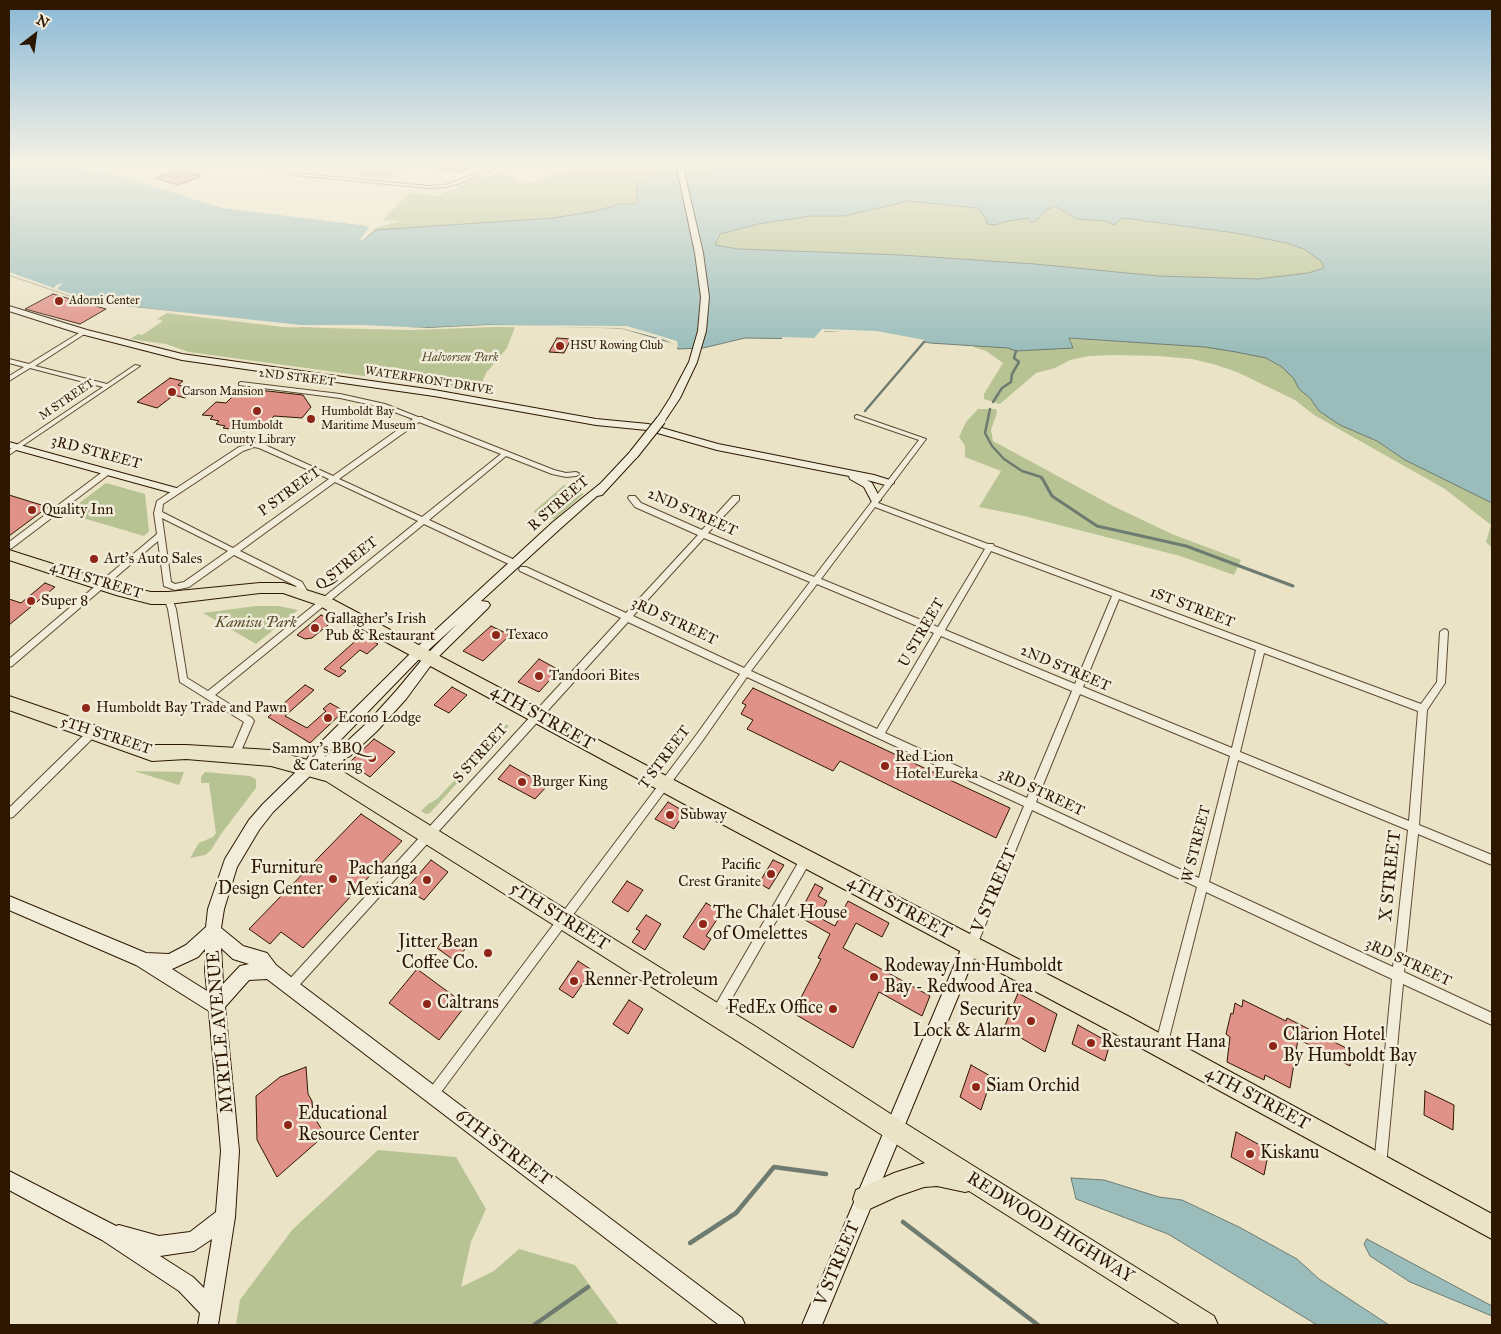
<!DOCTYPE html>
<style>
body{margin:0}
#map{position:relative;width:1501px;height:1334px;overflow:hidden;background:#ebe3c6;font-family:"IM FELL Great Primer",serif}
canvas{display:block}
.frame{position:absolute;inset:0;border:10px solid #2d1700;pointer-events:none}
.north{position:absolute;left:10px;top:10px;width:50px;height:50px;-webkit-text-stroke:4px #f2edda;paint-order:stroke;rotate:30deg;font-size:14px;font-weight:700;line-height:20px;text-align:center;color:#2d1700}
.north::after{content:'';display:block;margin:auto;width:18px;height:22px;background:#2d1700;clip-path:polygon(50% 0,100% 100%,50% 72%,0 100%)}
</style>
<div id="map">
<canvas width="1501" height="1334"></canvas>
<div class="frame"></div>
<div class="north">N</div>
</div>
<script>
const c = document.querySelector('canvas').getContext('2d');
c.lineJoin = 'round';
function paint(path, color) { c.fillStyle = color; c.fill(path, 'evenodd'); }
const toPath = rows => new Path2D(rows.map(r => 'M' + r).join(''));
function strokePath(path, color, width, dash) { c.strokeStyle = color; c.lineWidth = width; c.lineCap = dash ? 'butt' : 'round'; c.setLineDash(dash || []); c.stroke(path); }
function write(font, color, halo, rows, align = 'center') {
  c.font = font + ' "IM FELL Great Primer",serif'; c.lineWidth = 5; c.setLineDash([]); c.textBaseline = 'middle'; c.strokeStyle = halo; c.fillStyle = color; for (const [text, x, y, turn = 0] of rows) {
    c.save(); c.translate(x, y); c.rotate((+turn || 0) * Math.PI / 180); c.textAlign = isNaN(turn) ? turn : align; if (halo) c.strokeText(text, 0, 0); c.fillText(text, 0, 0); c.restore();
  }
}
paint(toPath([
 [270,163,419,163,394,178,377,178,296,169],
 [566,163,665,163,667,172,691,170,701,172,711,163,1492,163,1324,268,1308,273,1258,279,1158,276,717,252,649,211,363,240,375,228,400,221,383,220,409,193,427,194,435,197,467,183,501,172,514,178,519,184,535,182,569,166],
 [169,312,284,327,345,328,612,323,663,336,611,326,494,327,515,327,507,348,486,373,482,383,482,394,430,385,189,352,166,344,130,339,138,334,142,335,163,321,157,319],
 [833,326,982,336,1063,337,1069,335,1255,338,1305,344,1323,342,1393,350,1433,358,1449,366,1459,366,1492,387,1492,548,1486,542,1491,525,1445,489,1314,415,1295,400,1237,372,1213,364,1192,359,1158,356,1115,355,1089,356,1070,360,1055,368,1036,373,1000,404,984,399,984,394,1003,363,986,351,973,347,974,345,930,343,922,342,924,340,920,338,877,331,822,329,814,338,743,337,698,345,702,329],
 [978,409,996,409,997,413,991,430,993,441,1113,506,1172,534,1241,560,1234,575,1180,556,1024,516,979,507,1001,471,965,457,965,446,959,437,966,422],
 [106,483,145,494,149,531,144,536,66,513],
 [564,485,584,494,555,519,533,512],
 [256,606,279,606,298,610,256,644,203,613],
 [506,724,509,726,430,813,426,814,421,811,428,804,437,799,493,739,503,730],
 [134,771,184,772,179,785],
 [205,772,250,776,256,779,256,788,221,834,211,850,205,855,190,858,199,843,213,837,216,833,209,783,201,783,201,777],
 [378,1150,456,1157,486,1209,471,1242,461,1287,494,1271,519,1249,575,1265,619,1325,236,1325,240,1300,292,1230]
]), '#b8c394');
const water = toPath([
 [9,163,81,163,228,208,369,226,370,230,363,240,376,230,553,218,596,211,620,204,635,204,638,200,636,195,637,185,646,180,674,171,691,170,708,174,713,172,714,170,723,168,718,163,1492,163,1492,503,1405,460,1377,441,1340,425,1319,411,1310,398,1299,389,1294,379,1282,367,1266,358,1236,352,1205,347,1069,338,1073,348,1016,351,1008,348,930,343,877,332,821,331,815,339,745,338,703,348,678,349,676,344,621,328,488,325,422,328,301,327,85,301,9,275,9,163],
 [908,201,978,208,987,220,987,224,996,225,1003,222,1028,218,1030,222,1035,222,1047,210,1055,206,1076,219,1106,221,1114,225,1123,218,1235,233,1287,243,1304,249,1321,261,1324,268,1308,273,1258,279,1158,276,1035,264,901,255,738,249,715,245,720,234,758,224,811,216,845,216,908,201],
 [1071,1178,1104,1180,1159,1197,1182,1200,1239,1227,1297,1259,1319,1279,1389,1325,1317,1325,1168,1234,1076,1199,1071,1178],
 [1367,1239,1492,1306,1492,1316,1410,1282,1370,1256,1364,1244,1367,1239]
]);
paint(water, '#9abdbb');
strokePath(water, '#6e7b70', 1);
paint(toPath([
 [76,163,86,163,105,167,234,207,371,224,372,230,376,227,362,241,360,239,369,228,366,226,222,208,99,170,92,172,82,169,87,167,95,169],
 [9,272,54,288,56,285,63,283,57,289,83,298,125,306,301,325,363,325,428,328,487,325,627,326,677,341,678,347,676,348,673,344,663,339,620,328,494,327,410,330,284,327,123,308,85,301,12,276,9,275],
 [822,329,877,331,925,340,921,343,874,334,825,331,815,341,782,339,782,337,814,338]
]), '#ebe3c6');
strokePath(toPath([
 [993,402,1002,388,1011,382,1012,374,1019,362,1014,358,1016,351],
 [990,409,985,433,992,446,1004,459,1022,471,1041,477,1042,479],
 [865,411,924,342]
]), '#6e7b70', 2.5);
strokePath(toPath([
 [1042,478,1052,496,1097,526,1186,546,1293,586]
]), '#6e7b70', 3);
strokePath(toPath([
 [903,1222,1038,1325],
 [690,1243,736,1213,774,1167,826,1174],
 [534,1325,588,1287]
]), '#6e7b70', 4.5);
const building = toPath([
 [434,163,456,163,471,165,462,172,434,168,434,163],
 [179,169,202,176,178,185,155,178,179,169],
 [53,294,106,309,80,324,25,309,53,294],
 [557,338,571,339,564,353,549,352,557,338],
 [170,378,183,381,178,385,196,389,185,398,174,395,157,408,137,402,170,378],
 [241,388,303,395,311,407,302,418,274,416,265,425,261,425,256,430,248,429,245,431,223,428,225,426,216,424,219,421,210,419,213,416,202,415,216,402,226,403,241,388],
 [9,495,48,507,9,536,9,495],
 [45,583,55,587,9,625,9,599,21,603,45,583],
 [321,615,333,621,312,638,305,639,297,635,321,615],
 [491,626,510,635,483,661,463,651,491,626],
 [361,636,378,644,367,654,360,650,340,668,346,671,339,677,324,669,361,636],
 [539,659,559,670,539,692,518,682,539,659],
 [305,685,314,690,285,716,307,728,326,711,323,709,330,703,344,711,310,743,268,717,305,685],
 [452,687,467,695,449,713,434,705,452,687],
 [753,688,1010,808,996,838,840,761,833,771,747,729,753,720,741,714,746,705,742,703,753,688],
 [374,739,395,752,370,777,349,763,374,739],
 [510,765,547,786,535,799,498,779,510,765],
 [668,802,685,812,674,829,655,819,668,802],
 [361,814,402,841,303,948,281,932,270,944,249,929,361,814],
 [431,860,448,872,424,900,406,889,431,860],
 [773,860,784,865,769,889,759,883,773,860],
 [627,881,643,890,628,912,612,902,627,881],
 [815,884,823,888,818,896,827,901,818,917,835,926,848,901,889,923,882,937,856,923,843,948,930,996,922,1016,879,992,853,1048,793,1013,821,959,818,958,830,934,798,916,815,884],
 [706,903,722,912,706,936,711,939,704,950,683,937,706,903],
 [646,915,661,924,645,950,632,942,640,931,636,929,646,915],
 [448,935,467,947,455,961,437,948,448,935],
 [578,961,592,970,573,998,559,989,578,961],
 [417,969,466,1005,439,1040,389,1003,417,969],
 [1018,993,1057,1014,1045,1052,1004,1028,1018,993],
 [629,1000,643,1009,628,1034,613,1024,629,1000],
 [1243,1000,1286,1021,1287,1018,1352,1051,1350,1066,1298,1039,1290,1088,1265,1075,1264,1080,1227,1062,1230,1037,1226,1034,1231,1013,1233,1014,1235,1003,1242,1007,1243,1000],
 [1078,1025,1110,1043,1105,1061,1072,1044,1078,1025],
 [971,1065,992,1077,981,1110,960,1097,971,1065],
 [306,1067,308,1094,312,1101,313,1115,325,1135,277,1177,257,1140,256,1096,280,1077,306,1067],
 [1425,1091,1454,1105,1453,1130,1424,1115,1425,1091],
 [1236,1132,1269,1150,1264,1175,1231,1157,1236,1132]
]);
paint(building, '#e09188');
strokePath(building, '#2d1700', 1);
const street = toPath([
 [250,163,256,163,294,173,428,186,445,185,454,182,503,163,508,163,458,184,445,187,428,188,294,175,250,163],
 [84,330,86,331,86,333,35,366,107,384,135,365,140,366,9,455,9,450,103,387,30,368,9,381,9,376,24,367,9,363,9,359,29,364,84,330],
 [241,382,340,394,385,404,418,417,422,417,423,418,554,470,566,473,576,472,580,474,576,476,566,477,552,474,506,456,429,520,519,562,520,564,519,566,513,566,424,524,215,695,252,718,254,721,238,758,235,759,232,758,230,755,244,722,180,682,168,609,164,598,165,596,171,596,176,609,187,678,208,691,418,521,335,482,240,551,302,582,309,594,305,597,302,596,296,586,234,555,189,587,175,590,164,586,158,541,12,666,9,667,9,659,157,534,154,513,157,501,239,447,254,443,263,444,333,476,413,419,381,407,340,398,239,385,239,383,241,382],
 [419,422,501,454,422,517,339,479,419,422],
 [254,447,259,448,329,479,233,548,162,512,163,504,243,451,254,447],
 [162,518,228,551,184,582,175,584,171,582,162,518],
 [857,415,926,439,878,503,988,544,993,544,994,546,1421,704,1437,682,1440,632,1444,629,1447,630,1448,632,1445,683,1427,710,1419,825,1492,855,1492,865,1418,834,1404,972,1492,1013,1492,1025,1403,984,1386,1166,1385,1171,1380,1172,1375,1171,1374,1166,1392,979,1206,892,1167,1046,1165,1050,1161,1052,1157,1050,1155,1046,1197,887,1032,810,975,950,971,952,967,950,965,946,1024,806,747,677,703,740,436,1099,432,1101,428,1099,426,1095,428,1091,697,734,740,674,628,622,294,991,290,993,286,991,284,987,286,983,621,618,520,571,519,569,520,567,526,567,626,613,698,535,635,507,628,498,629,496,635,496,641,503,702,530,733,496,739,496,739,500,708,533,814,577,919,440,855,418,855,416,857,415],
 [875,507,985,549,938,627,821,579,875,507],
 [704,538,810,582,744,668,633,616,704,538],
 [991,551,1112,596,1075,684,945,630,991,551],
 [817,584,934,633,877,729,751,671,817,584],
 [1119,599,1256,650,1232,748,1083,687,1119,599],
 [941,636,1072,691,1027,798,885,733,941,636],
 [1264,653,1418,711,1409,821,1240,752,1264,653],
 [1080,694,1230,756,1199,878,1036,802,1080,694],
 [1238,760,1408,830,1393,967,1209,882,1238,760],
 [105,470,111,470,112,472,12,548,9,549,9,542,105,470],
 [92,729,95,730,97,733,95,736,13,817,9,818,9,808,89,730,92,729],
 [806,854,810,856,811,859,810,862,720,1019,716,1021,712,1019,710,1015,712,1011,802,856,806,854]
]);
const secondary = toPath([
 [676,163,682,163,703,253,709,297,706,331,697,362,680,398,664,422,661,423,656,420,670,398,689,362,698,331,701,297,695,253,676,163],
 [9,306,87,330,182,354,434,390,596,419,648,424,718,444,874,475,893,481,894,483,889,486,867,480,872,483,881,500,876,503,872,502,864,487,850,479,849,476,717,450,647,430,596,425,434,396,182,360,81,334,9,311,9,306],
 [9,442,180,489,181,491,176,494,9,448,9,442],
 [634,451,638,452,638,456,602,495,597,496,561,528,481,601,488,602,490,605,488,608,434,661,406,699,377,731,350,756,336,764,314,772,273,812,259,830,237,867,224,909,221,928,243,946,267,953,276,965,296,981,742,1318,745,1325,719,1325,267,979,249,980,225,1007,239,1151,235,1217,218,1325,198,1325,200,1313,179,1291,102,1240,9,1190,9,1171,116,1226,119,1225,159,1236,190,1232,216,1212,221,1151,209,1011,136,965,9,910,9,896,146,953,169,954,186,945,206,927,208,909,225,859,249,820,263,804,304,764,312,751,415,649,553,522,601,483,630,452,634,451],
 [457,624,426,655,396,691,367,723,340,748,324,757,423,655,457,624],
 [221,948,233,959,249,964,240,966,223,984,221,948],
 [205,949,205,970,207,991,172,969,198,957,205,949],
 [212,1239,204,1288,193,1277,160,1256,194,1251,212,1239],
 [971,938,977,940,979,946,822,1325,802,1325,965,940,971,938]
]);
const highway = toPath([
 [9,550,122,586,151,592,168,592,260,583,284,583,328,597,704,796,1126,1015,1492,1214,1492,1239,1110,1031,692,808,318,605,283,593,260,593,168,604,151,604,116,595,9,560,9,550],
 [9,696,152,745,186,745,271,750,337,768,758,1028,903,1122,1214,1316,1218,1325,1181,1325,969,1191,965,1192,937,1186,924,1187,898,1196,865,1211,856,1208,853,1199,856,1190,894,1173,925,1163,742,1044,326,781,271,766,186,759,152,761,9,710,9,696]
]);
strokePath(street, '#5c4a32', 2);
strokePath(secondary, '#2d1700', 2);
strokePath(highway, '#2d1700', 2);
paint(street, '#f2edda');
paint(secondary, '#f2edda');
paint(highway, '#ebe3c6');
const secondaryBridge = toPath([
 [634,454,661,420]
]);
strokePath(secondaryBridge, '#2d1700', 11, []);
strokePath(secondaryBridge, '#f2edda', 9);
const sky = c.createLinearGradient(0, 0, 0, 350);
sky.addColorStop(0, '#89b8d6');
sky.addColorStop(0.47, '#f6f2e5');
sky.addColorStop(1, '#f6f2e500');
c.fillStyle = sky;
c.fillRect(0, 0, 1501, 350);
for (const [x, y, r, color] of [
 [59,301,5,"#8f2418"],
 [560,346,5,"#8f2418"],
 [172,392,5,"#8f2418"],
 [257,411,5,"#8f2418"],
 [311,419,5,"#8f2418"],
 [32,510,5,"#8f2418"],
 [94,559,5,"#8f2418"],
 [31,601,5,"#8f2418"],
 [315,628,5,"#8f2418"],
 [496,635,5,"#8f2418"],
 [539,676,5,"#8f2418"],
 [86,708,5,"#8f2418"],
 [328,718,5,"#8f2418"],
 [372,758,5,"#8f2418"],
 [885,766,5,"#8f2418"],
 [522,782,5,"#8f2418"],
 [670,815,5,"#8f2418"],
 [771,874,5,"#8f2418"],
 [333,879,5,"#8f2418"],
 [427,880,5,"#8f2418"],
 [703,924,5,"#8f2418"],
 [488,953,5,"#8f2418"],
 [874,977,5,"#8f2418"],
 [574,981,5,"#8f2418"],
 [427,1004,5,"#8f2418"],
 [833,1009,5,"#8f2418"],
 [1031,1021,5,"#8f2418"],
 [1091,1043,5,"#8f2418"],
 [1273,1046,5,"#8f2418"],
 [976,1087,5,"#8f2418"],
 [288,1125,5,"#8f2418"],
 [1250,1154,5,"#8f2418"]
]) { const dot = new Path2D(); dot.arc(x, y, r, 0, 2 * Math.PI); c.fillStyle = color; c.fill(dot); strokePath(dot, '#f2edda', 2); }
write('12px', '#2d1700', '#f2edda', [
 ["Adorni Center",69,301],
 ["HSU Rowing Club",570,346],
 ["Carson Mansion",182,392],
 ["Humboldt Bay",321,412],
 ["Maritime Museum",321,426],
 ["Humboldt",257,426,"center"],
 ["County Library",257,440,"center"]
], 'left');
write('italic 12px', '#574b2c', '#f2edda', [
 ["Halvorsen Park",460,358]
]);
write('12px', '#2d1700', '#f2edda', [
 ["2ND STREET",297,378,7],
 ["WATERFRONT DRIVE",429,381,9],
 ["M STREET",67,400,-34]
]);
write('15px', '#2d1700', '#f2edda', [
 ["3RD STREET",96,453,15],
 ["P STREET",290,492,-36],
 ["R STREET",559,504,-41],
 ["2ND STREET",692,513,24],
 ["Q STREET",347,564,-39],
 ["4TH STREET",96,581,17],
 ["1ST STREET",1192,608,21],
 ["3RD STREET",674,622,25],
 ["U STREET",922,633,-60],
 ["2ND STREET",1065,669,23],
 ["5TH STREET",106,736,18],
 ["S STREET",481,754,-48],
 ["T STREET",665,758,-53],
 ["3RD STREET",1041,793,25],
 ["W STREET",1197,844,-76],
 ["3RD STREET",1408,963,25]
]);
write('15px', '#2d1700', '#f2edda', [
 ["Quality Inn",42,510],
 ["Art's Auto Sales",104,559],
 ["Super 8",41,601],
 ["Gallagher's Irish",325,619],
 ["Pub & Restaurant",325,636],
 ["Texaco",506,635],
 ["Tandoori Bites",549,676],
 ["Humboldt Bay Trade and Pawn",96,708],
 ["Econo Lodge",338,718],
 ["Sammy's BBQ",362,749,"right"],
 ["& Catering",362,766,"right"],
 ["Red Lion",895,757],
 ["Hotel Eureka",895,774],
 ["Burger King",532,782],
 ["Subway",680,815],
 ["Pacific",761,865,"right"],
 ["Crest Granite",761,882,"right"]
], 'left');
write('italic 15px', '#574b2c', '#f2edda', [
 ["Kamisu Park",256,623]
]);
write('18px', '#2d1700', '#f2edda', [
 ["4TH STREET",542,718,29],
 ["X STREET",1391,876,-84],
 ["V STREET",995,891,-67],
 ["4TH STREET",899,908,28],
 ["5TH STREET",559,917,32],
 ["MYRTLE AVENUE",221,1032,-95],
 ["4TH STREET",1257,1099,28],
 ["6TH STREET",503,1148,37],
 ["REDWOOD HIGHWAY",1050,1228,32],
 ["V STREET",838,1264,-67]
]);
write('18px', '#2d1700', '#f2edda', [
 ["Furniture",323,869,"right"],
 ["Design Center",323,890,"right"],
 ["Pachanga",417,870,"right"],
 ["Mexicana",417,891,"right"],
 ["The Chalet House",713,914],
 ["of Omelettes",713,935],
 ["Jitter Bean",478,943,"right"],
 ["Coffee Co.",478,964,"right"],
 ["Rodeway Inn Humboldt",884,967],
 ["Bay - Redwood Area",884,988],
 ["Renner Petroleum",584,981],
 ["Caltrans",437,1004],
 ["FedEx Office",823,1009,"right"],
 ["Security",1021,1011,"right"],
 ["Lock & Alarm",1021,1032,"right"],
 ["Clarion Hotel",1283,1036],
 ["By Humboldt Bay",1283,1057],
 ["Restaurant Hana",1101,1043],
 ["Siam Orchid",986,1087],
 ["Educational",298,1115],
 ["Resource Center",298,1136],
 ["Kiskanu",1260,1154]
], 'left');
</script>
